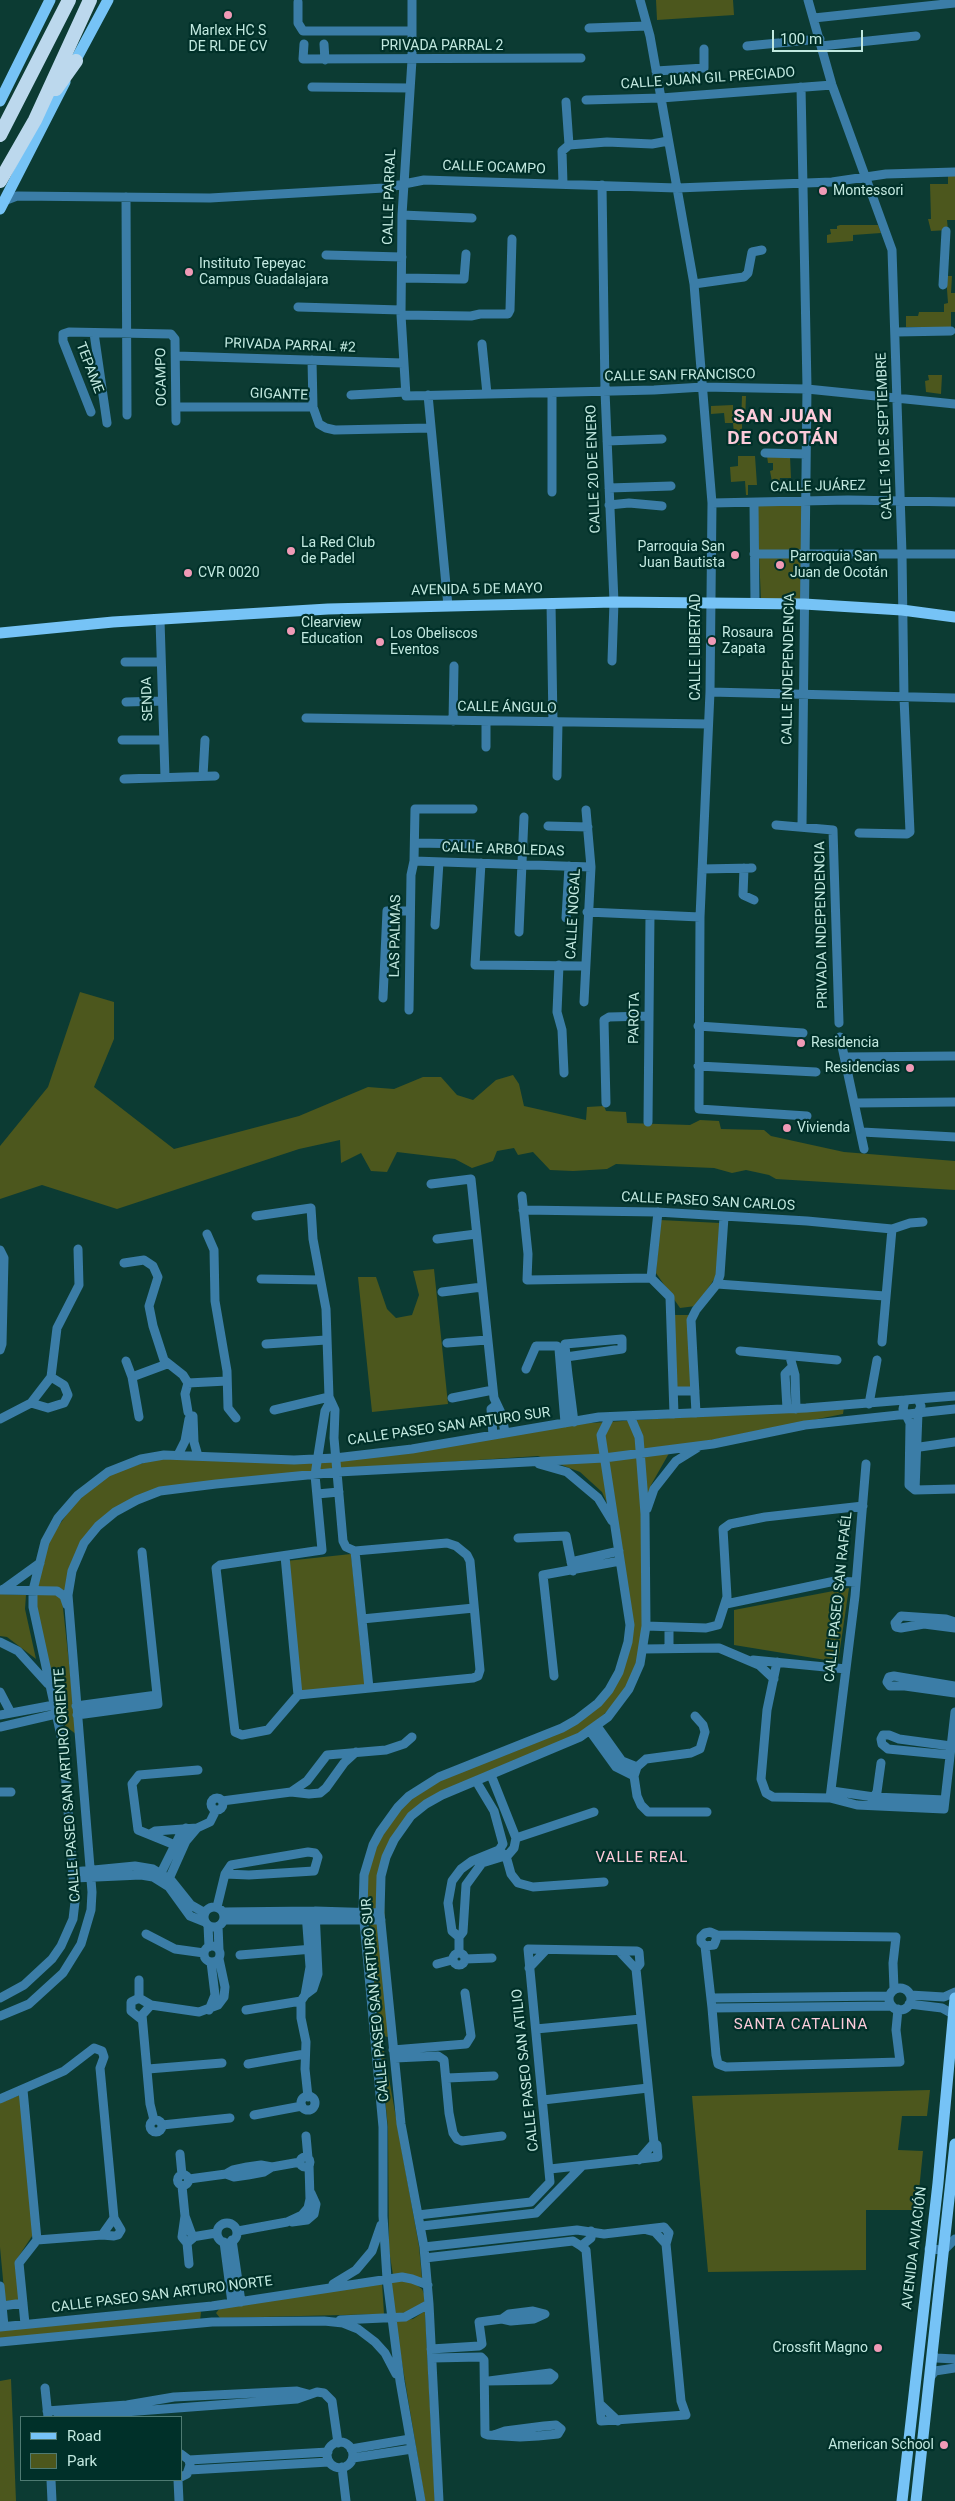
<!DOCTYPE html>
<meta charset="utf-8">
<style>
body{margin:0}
#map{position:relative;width:955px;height:2501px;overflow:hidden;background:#0c3b33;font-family:Roboto,sans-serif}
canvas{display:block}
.legend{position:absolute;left:20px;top:2416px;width:162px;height:65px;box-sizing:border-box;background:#003029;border:1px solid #4e7a72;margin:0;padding:6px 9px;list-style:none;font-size:15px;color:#c2e9e0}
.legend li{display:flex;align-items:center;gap:10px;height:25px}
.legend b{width:25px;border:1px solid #4e7a72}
.scale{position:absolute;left:772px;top:30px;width:91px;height:22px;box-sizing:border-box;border:2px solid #c2e9e0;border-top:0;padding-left:6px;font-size:15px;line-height:18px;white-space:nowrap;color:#c2e9e0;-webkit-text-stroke:4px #003029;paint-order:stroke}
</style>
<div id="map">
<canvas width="955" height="2501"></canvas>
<ul class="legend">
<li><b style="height:6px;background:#76c3f6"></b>Road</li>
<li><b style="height:14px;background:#4c571d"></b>Park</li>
</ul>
<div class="scale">100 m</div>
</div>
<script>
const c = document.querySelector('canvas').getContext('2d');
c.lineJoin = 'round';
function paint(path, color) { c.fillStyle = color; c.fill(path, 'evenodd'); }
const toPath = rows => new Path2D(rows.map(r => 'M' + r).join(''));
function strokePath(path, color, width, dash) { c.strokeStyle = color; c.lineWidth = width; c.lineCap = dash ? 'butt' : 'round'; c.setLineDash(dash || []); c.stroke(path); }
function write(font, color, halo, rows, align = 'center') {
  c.font = font + ' Roboto,sans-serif'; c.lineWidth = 4.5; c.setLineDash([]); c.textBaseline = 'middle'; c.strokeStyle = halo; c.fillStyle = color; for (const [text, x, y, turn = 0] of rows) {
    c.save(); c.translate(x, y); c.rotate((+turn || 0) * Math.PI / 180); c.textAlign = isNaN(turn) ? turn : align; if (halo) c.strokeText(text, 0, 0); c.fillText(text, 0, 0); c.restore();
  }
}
paint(toPath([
 [656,0,733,0,734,15,657,20],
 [955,175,955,220,947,220,948,230,931,231,928,219,931,219,930,184,948,184,948,176],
 [840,225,878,225,881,233,853,235,853,241,827,243,827,235,831,234,830,229,837,229,837,226],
 [946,276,952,276,951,293,955,293,955,312,951,312,951,327,906,327,906,316,918,316,919,312,944,312,944,304,948,303],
 [928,375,942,375,941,394,926,392,925,381,929,380],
 [742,396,746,396,745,422,742,423,742,445,735,445,733,423,725,423,724,413,711,414,711,406,733,405,733,423,741,423],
 [738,456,755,456,757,485,748,485,748,495,746,495,745,481,731,482,730,467,738,466],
 [767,456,790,456,791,478,780,478,779,483,772,482,770,471,773,470,773,463,768,463],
 [804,504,802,602,761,601,757,506],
 [80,992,114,1002,114,1039,94,1087,174,1149,299,1116,368,1087,394,1089,423,1077,441,1077,457,1095,473,1100,496,1080,513,1075,519,1084,524,1106,586,1120,587,1107,604,1106,606,1111,626,1112,627,1123,690,1125,700,1120,719,1121,721,1129,764,1130,771,1136,844,1152,955,1161,955,1190,776,1179,769,1175,746,1170,732,1173,714,1168,616,1164,607,1169,573,1171,550,1170,533,1152,518,1155,514,1148,497,1151,493,1161,472,1168,455,1159,397,1152,387,1172,371,1171,361,1153,341,1163,340,1140,299,1149,117,1209,42,1185,0,1199,0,1146,48,1087],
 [660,1220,720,1223,719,1272,696,1306,680,1308,656,1273],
 [434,1269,448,1404,372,1412,358,1277,376,1277,387,1309,396,1318,412,1315,419,1295,413,1271],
 [674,1315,692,1315,694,1390,675,1390],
 [844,1407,843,1414,672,1448,651,1485,643,1516,643,1641,629,1688,591,1728,447,1791,409,1817,382,1867,392,2038,376,2034,365,1883,375,1844,408,1800,434,1782,570,1726,611,1689,631,1621,616,1523,602,1492,580,1472,538,1456,328,1470,136,1497,86,1536,62,1599,77,1735,58,1720,35,1605,36,1584,47,1542,80,1496,111,1473,163,1457,293,1463,575,1424],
 [351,1554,365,1687,301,1692,286,1561],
 [849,1588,838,1662,734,1645,734,1610],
 [0,1594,26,1595,25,1609,36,1659,7,1637,0,1636],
 [383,2045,419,2246,422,2279,408,2274,393,2275,389,2250,388,2128,381,2059],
 [930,2090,927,2116,902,2116,898,2150,923,2151,917,2210,866,2210,866,2270,708,2272,692,2096],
 [20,2095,34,2233,15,2262,19,2300,5,2301,0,2247,0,2103],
 [410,2280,422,2289,425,2296,424,2303,412,2312,393,2314,390,2281],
 [382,2283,384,2314,220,2318,216,2313,220,2308],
 [199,2310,201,2312,200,2321,0,2342,0,2330],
 [425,2311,435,2501,425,2501,395,2321,413,2319],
 [11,2379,16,2501,0,2501,0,2381]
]), '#4c571d');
strokePath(toPath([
 [412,0,412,60,402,215,401,315,406,396,654,390,703,387,807,389,955,404],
 [640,0,650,36,694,284,712,503,710,692,700,917,699,1109,807,1116],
 [808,0,832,85,892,250,902,554,904,698,910,832,907,834,859,833],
 [298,2,298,23,303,31,412,31],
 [814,18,955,3],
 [589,28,647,26],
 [304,44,303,59,581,58],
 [324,44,325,60],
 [747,46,820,39],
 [821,46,916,36],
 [656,71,704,68,704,49],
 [312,87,410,88],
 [801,87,807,387,802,826],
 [586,100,661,98,832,85],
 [569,145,607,142,652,144,668,141],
 [563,184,562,151,569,145,566,102],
 [602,185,605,391,614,602,612,661],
 [126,197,127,415],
 [4,201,17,196,210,198,384,188,424,180,677,188,832,182,886,174,955,172],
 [402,215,472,218],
 [326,255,402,257],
 [402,278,464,279,466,254],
 [694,284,744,277,748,273,752,252,762,250],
 [943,285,946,231],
 [298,307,401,310],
 [401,315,471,316,480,314,508,314,510,310,512,239],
 [896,332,951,331],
 [94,333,107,423],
 [482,344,487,394],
 [176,356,403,363],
 [312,360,313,407,319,424,326,428,335,430,430,428],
 [552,393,552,492],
 [351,395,405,392],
 [428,395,448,606],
 [176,407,313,407],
 [91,412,63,341,63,334,69,332,171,334,175,339,176,421],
 [607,441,662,439],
 [765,453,806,454],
 [609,488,671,486],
 [712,503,848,500,955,502],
 [754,503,755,603],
 [609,505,629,503,662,506],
 [754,554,955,554],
 [551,603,553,722],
 [160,620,165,777],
 [125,662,161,662],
 [710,692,955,698],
 [126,702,162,701],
 [306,718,708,724],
 [453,721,454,666],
 [486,721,486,747],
 [122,740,163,740],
 [203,776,205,740],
 [557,776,558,722],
 [124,779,215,776],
 [776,825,833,830,839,1023],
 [548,826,588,827],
 [415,843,473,844],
 [414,861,591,867],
 [481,863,475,965,585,966],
 [744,868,743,895,754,900],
 [702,869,752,868,750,868],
 [587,912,700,917],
 [566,918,569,866],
 [435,925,439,862],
 [519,932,524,817],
 [559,965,557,1012,562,1030,564,1073],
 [383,998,387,911,410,911],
 [584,1002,591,867,586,810],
 [409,1010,411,875,414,861,415,809,473,809],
 [698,1026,803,1033],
 [840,1037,864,1149],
 [845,1057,955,1056],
 [698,1066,816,1072],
 [606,1103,604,1020,609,1017,648,1016],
 [856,1103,955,1102],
 [648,1122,650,915],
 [862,1132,955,1137],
 [431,1184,471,1179,494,1398,502,1415,505,1433],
 [522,1196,528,1254,527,1280,651,1278,670,1297,674,1414],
 [523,1210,657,1212,807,1221,892,1229,910,1223,923,1222],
 [256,1216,311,1208,313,1239,326,1309,329,1397,335,1410,334,1438,343,1541,346,1547,355,1551,447,1543,456,1546,467,1555,470,1561,480,1670,478,1676,473,1678,298,1695,268,1730,242,1735,235,1732,216,1568,220,1565,322,1550,315,1475,325,1411,330,1402],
 [207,1234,214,1250,215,1301,227,1371,228,1408,236,1418],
 [437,1239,476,1234],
 [0,1250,4,1258,2,1344,0,1350],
 [124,1263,144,1260,153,1266,158,1277,149,1306,153,1326,164,1360,183,1375,188,1383,185,1394,188,1412],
 [651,1278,658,1212],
 [261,1279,320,1280],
 [717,1284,885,1296],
 [442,1292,482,1287],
 [882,1342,892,1229],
 [447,1343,487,1340],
 [266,1344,326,1340],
 [740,1351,837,1360],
 [566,1357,622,1349,622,1339,565,1344,566,1357,568,1375,574,1422],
 [790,1357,795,1375,796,1409],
 [126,1361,132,1377,139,1417],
 [526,1369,536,1346,557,1346,559,1349,565,1423],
 [132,1377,167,1364],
 [188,1383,227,1381],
 [674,1391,695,1391],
 [452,1398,493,1390],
 [905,1400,903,1409,910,1423,909,1485,915,1490,955,1489],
 [31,1403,48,1408,64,1403,68,1395,64,1385,51,1377],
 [869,1404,877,1360],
 [787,1409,785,1374,791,1368],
 [274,1410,329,1397],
 [696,1413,691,1320,696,1310,717,1284,720,1275,724,1217],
 [193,1416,194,1442,198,1456],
 [0,1419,31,1403,51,1377,57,1328,79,1285,78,1249],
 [493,1435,491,1409,496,1405],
 [913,1448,955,1442],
 [178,1455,185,1441,189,1419],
 [539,1464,567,1472,598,1498,612,1521],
 [915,1490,918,1413,921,1406,918,1399],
 [317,1494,339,1492],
 [647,1509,654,1489,676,1461,697,1448],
 [518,1538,566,1536,573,1571],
 [355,1551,369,1688],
 [285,1556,298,1695],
 [571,1562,619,1551],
 [4,1589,40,1563],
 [0,1590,57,1591,64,1596,67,1605],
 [726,1604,835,1581,856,1582],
 [362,1619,474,1608],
 [955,1622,946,1619,901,1616,895,1623,896,1627,901,1628,924,1624,955,1628],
 [646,1626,706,1628,718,1625,727,1597,723,1529,730,1524,765,1517,863,1506],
 [669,1627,669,1647],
 [0,1642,18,1651,48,1684],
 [644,1649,719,1648,759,1665,774,1679],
 [753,1660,846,1669],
 [777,1662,767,1710,761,1779,766,1793,773,1797,830,1798,857,1805,944,1809,955,1712],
 [554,1676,543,1575,620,1561],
 [955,1686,894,1676,889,1677,887,1682,890,1686,905,1686,955,1693],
 [0,1692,11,1713],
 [76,1706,157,1695],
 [0,1715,54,1705],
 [77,1715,158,1704,142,1552],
 [695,1716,703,1725,705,1732,700,1749,691,1753,646,1759,637,1767,634,1776,637,1796,641,1805,648,1812,707,1812],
 [597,1726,622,1761,637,1767],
 [0,1727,56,1714],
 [590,1731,616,1767,634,1776],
 [950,1755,888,1749,882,1744,881,1739,883,1735,889,1735,899,1739,951,1746],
 [832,1791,874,1797,945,1800],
 [0,1792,11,1792],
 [291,1792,307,1781,327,1755,386,1750,404,1744,412,1737],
 [830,1798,855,1596,866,1464],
 '211 1804a6 6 0 1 1 12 0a6 6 0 1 1-12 0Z',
 [872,1800,877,1792,881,1763],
 [222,1801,291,1792,309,1794,320,1793,326,1788,344,1763,356,1752],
 [150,1834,155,1831,197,1828,210,1822,216,1810],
 [516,1838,594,1812],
 [175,1845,138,1830,132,1784,139,1775,198,1770],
 [501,1852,506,1856,511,1874,518,1883,533,1887,604,1882],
 [73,1872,135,1866,153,1869,171,1880,191,1905,205,1913],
 [161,1873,179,1837,186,1828],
 [74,1878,141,1875,153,1877,169,1887,190,1916,205,1922],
 [169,1879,186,1841,197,1828],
 '204 1917a10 10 0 1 1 20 0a10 10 0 1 1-20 0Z',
 [217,1907,225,1874,231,1865,308,1852,315,1853,318,1857,314,1871,249,1875,225,1874],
 [223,1912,315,1911,380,1913],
 [224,1920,381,1920],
 [208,1925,209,1947],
 [218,1926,219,1950],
 [146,1934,175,1949,204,1953],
 [459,1937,452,1931,448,1903,452,1881,461,1869,472,1861,499,1850,503,1844,494,1811,476,1781],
 [705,1946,714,1945,716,1940],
 '204 1954a8 8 0 1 1 16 0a8 8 0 1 1-16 0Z',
 [619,1951,636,1969],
 [459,1952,459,1937,463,1932,466,1885,482,1863,508,1855,514,1848,516,1838,491,1775],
 '453 1959a6 6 0 1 1 12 0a6 6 0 1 1-12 0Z',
 [240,1955,313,1949],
 [465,1959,492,1958],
 [437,1964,452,1960],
 [529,1968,545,1951],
 '889 1999a11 11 0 1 1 22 0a11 11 0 1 1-22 0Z',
 [894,1989,893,1963,896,1937,717,1935,710,1932,705,1933,701,1937,701,1942,705,1946,712,2008,716,2055,718,2064,726,2067,900,2062,896,2030,898,2009],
 [305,1995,310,1967,306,1913],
 [910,1995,944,1997,955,1992],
 [0,1998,24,1985,52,1959,61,1946,73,1919,75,1902,63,1745,33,1607,33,1590,45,1542,58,1518,78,1495,108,1472,141,1459,164,1455,294,1460,335,1458,412,1449,599,1417,806,1408,955,1396],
 [139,1998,139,1980],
 [711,1998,889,1996],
 [909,2004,942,2008,953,2014],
 [712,2008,892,2006],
 [209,2010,215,1995,211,1962],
 [246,2010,301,2001],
 [0,2016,29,2004,63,1973,81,1944,91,1910,92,1892,68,1595,72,1571,84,1543,98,1526,115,1512,137,1500,160,1491,216,1484,338,1472,604,1458,713,1444,805,1425,955,1409],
 [141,2019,131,2011,131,2002,139,1998,151,2005],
 [536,2029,641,2019],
 [393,2050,466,2044,471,2036,465,1993],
 [395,2058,438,2056,444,2060,449,2113,453,2133,457,2139,462,2141,502,2136],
 [248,2064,305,2054],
 [148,2069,222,2063],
 [447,2078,494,2076],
 [23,2090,37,2240],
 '301 2103a7 7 0 1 1 14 0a7 7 0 1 1-14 0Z',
 [308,2097,305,2069,306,2042,301,2018,301,2001,305,1995,313,1989,318,1974,315,1911],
 [0,2099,64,2071,94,2048,102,2051,104,2057,100,2068,114,2218,121,2230,118,2235,114,2236,102,2235,37,2240,19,2263,25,2324],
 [543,2100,648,2088],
 [254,2115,302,2106],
 '150 2126a6 6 0 1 1 12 0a6 6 0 1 1-12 0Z',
 [154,2120,150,2104,142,2015,151,2005,199,2012,218,2005,224,1997,225,1987,219,1959],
 [162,2125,230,2118],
 [306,2136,308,2158],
 [180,2154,182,2175],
 '300 2162a5 5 0 1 1 10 0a5 5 0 1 1-10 0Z',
 [639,2160,654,2143],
 [226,2174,234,2177,248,2175,264,2172,272,2167,300,2162],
 '177.5 2180a5.5 5.5 0 1 1 11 0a5.5 5.5 0 1 1-11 0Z',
 [189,2179,226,2174,233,2170,247,2167,261,2165,272,2167],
 [182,2186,185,2216,193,2238,187,2243],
 [418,2215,531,2202,550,2182,528,1949,637,1951,639,1952,640,1964,636,1969,654,2143,657,2145,658,2157,550,2169],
 [185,2216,182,2237,187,2243,189,2264],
 [292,2222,307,2220,314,2214,316,2204,311,2193],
 '217 2233a10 10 0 1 1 20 0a10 10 0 1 1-20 0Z',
 [422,2226,536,2213,582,2166],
 [647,2230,655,2232,666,2244],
 [238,2231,287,2222,302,2215,308,2208,310,2199,309,2165],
 [102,2235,114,2218],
 [192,2237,216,2233],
 [232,2240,241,2302],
 [224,2242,232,2303],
 [581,2246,591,2238,591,2231],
 [424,2247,577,2230,604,2234,664,2227,669,2233,666,2244,681,2401,686,2415,601,2421,586,2250,581,2246,573,2241,425,2258],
 [929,2249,944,2250,955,2239],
 [333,2284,356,2270,372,2251,381,2225],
 [0,2286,4,2326],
 [2,2306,23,2303],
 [340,2320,405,2317,429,2304],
 [0,2327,212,2306,402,2277,412,2279,428,2285],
 [0,2342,212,2322,324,2321,343,2323,358,2329,375,2342,385,2353,396,2374],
 [431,2349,479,2346,482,2344,479,2322,502,2319,511,2321,534,2319,545,2314,533,2311,509,2314,502,2319],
 [932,2354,936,2358,955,2359],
 [432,2358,481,2357,484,2360,485,2434,488,2435,520,2437,538,2436,558,2434,561,2429,556,2425,544,2426,505,2431,494,2435],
 [930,2378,935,2371,955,2368],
 [485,2381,550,2380,554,2376,550,2373,489,2381],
 [45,2388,48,2417],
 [601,2405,618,2421],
 [47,2411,127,2405,174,2397,297,2391,308,2394],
 [58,2417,297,2399,317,2392,324,2393,332,2401,338,2443],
 '327 2455a13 13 0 1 1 26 0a13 13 0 1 1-26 0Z',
 [351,2449,410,2439],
 [181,2454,189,2460,190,2465,187,2474,181,2477],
 [353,2458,412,2449],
 [189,2460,328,2452],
 [342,2467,346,2501],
 [189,2470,329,2462],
 [51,2480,52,2501],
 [178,2480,179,2501],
 [421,2501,400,2381,387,2279,383,2216,383,2127,363,1911,364,1875,373,1845,380,1832,398,1807,409,1796,439,1777,562,1728,576,1720,598,1703,609,1690,619,1672,628,1642,630,1625,601,1435,610,1417],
 [439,2501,429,2304,424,2247,401,2124,380,1913,381,1876,386,1857,394,1840,411,1816,426,1804,442,1795,580,1737,608,1717,629,1689,640,1664,646,1626,645,1514,639,1437,630,1416]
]), '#3b7da7', 9);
strokePath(toPath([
 [72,67,108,0],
 [0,101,50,0],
 [0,209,65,82],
 [0,633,113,622,328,609,614,602,804,604,902,610,955,617],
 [902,2501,938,2183,955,1998],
 [916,2501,955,2144]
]), '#76c3f6', 11);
strokePath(toPath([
 [56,89,76,61],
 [0,135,69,0],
 [0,181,35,120,90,0]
]), '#bcd8ed', 14);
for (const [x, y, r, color] of [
 [228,15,5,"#f09ab6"],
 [823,191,5,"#f09ab6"],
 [189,272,5,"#f09ab6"],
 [291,551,5,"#f09ab6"],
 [735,555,5,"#f09ab6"],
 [780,565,5,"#f09ab6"],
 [188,573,5,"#f09ab6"],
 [291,631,5,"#f09ab6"],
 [712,641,5,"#f09ab6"],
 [380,642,5,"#f09ab6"],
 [801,1043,5,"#f09ab6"],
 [910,1068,5,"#f09ab6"],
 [787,1128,5,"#f09ab6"],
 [878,2348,5,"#f09ab6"],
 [944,2445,5,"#f09ab6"]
]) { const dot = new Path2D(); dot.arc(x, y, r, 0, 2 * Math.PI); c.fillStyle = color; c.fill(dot); strokePath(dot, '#003029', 2); }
write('14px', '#c2e9e0', '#003029', [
 ["Marlex HC S",228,31,"center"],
 ["DE RL DE CV",228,47,"center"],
 ["Montessori",833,191],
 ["Instituto Tepeyac",199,264],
 ["Campus Guadalajara",199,280],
 ["La Red Club",301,543],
 ["de Padel",301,559],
 ["Parroquia San",725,547,"right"],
 ["Juan Bautista",725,563,"right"],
 ["Parroquia San",790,557],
 ["Juan de Ocotán",790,573],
 ["CVR 0020",198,573],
 ["Clearview",301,623],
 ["Education",301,639],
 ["Rosaura",722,633],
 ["Zapata",722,649],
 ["Los Obeliscos",390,634],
 ["Eventos",390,650],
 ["Residencia",811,1043],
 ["Residencias",900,1068,"right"],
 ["Vivienda",797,1128],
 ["Crossfit Magno",868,2348,"right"],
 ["American School",934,2445,"right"]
], 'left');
write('14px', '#c2e9e0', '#003029', [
 ["PRIVADA PARRAL 2",442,46],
 ["CALLE JUAN GIL PRECIADO",708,79,-4],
 ["CALLE OCAMPO",494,168,2],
 ["CALLE PARRAL",390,197,-88],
 ["PRIVADA PARRAL #2",290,346,2],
 ["TEPAME",89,368,69],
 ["CALLE SAN FRANCISCO",680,376,-1],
 ["OCAMPO",162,377,-91],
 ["GIGANTE",279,395,2],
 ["CALLE 16 DE SEPTIEMBRE",885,436,-92],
 ["CALLE 20 DE ENERO",594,469,-92],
 ["CALLE JUÁREZ",818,487,-1],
 ["AVENIDA 5 DE MAYO",477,590,-1],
 ["CALLE LIBERTAD",696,647,-90],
 ["CALLE INDEPENDENCIA",789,669,-89],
 ["SENDA",148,699,-92],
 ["CALLE ÁNGULO",507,708,1],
 ["CALLE ARBOLEDAS",503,850,2],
 ["CALLE NOGAL",574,914,-87],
 ["PRIVADA INDEPENDENCIA",822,925,-91],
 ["LAS PALMAS",396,936,-89],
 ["PAROTA",635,1018,-89],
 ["CALLE PASEO SAN CARLOS",708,1202,3],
 ["CALLE PASEO SAN ARTURO SUR",449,1427,-8],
 ["CALLE PASEO SAN RAFAÉL",839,1597,-84],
 ["CALLE PASEO SAN ARTURO ORIENTE",68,1785,-94],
 ["CALLE PASEO SAN ARTURO SUR",376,2000,-95],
 ["CALLE PASEO SAN ATILIO",526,2070,-96],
 ["AVENIDA AVIACIÓN",915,2248,-83],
 ["CALLE PASEO SAN ARTURO NORTE",162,2295,-7]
]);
c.letterSpacing = '1px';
write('15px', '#fdcbda', '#003029', [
 ["VALLE REAL",642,1858],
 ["SANTA CATALINA",801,2025]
]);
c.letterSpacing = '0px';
c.letterSpacing = '1px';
write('bold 19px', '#fdcbda', '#003029', [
 ["SAN JUAN",783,417],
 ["DE OCOTÁN",783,439]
]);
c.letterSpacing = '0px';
</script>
